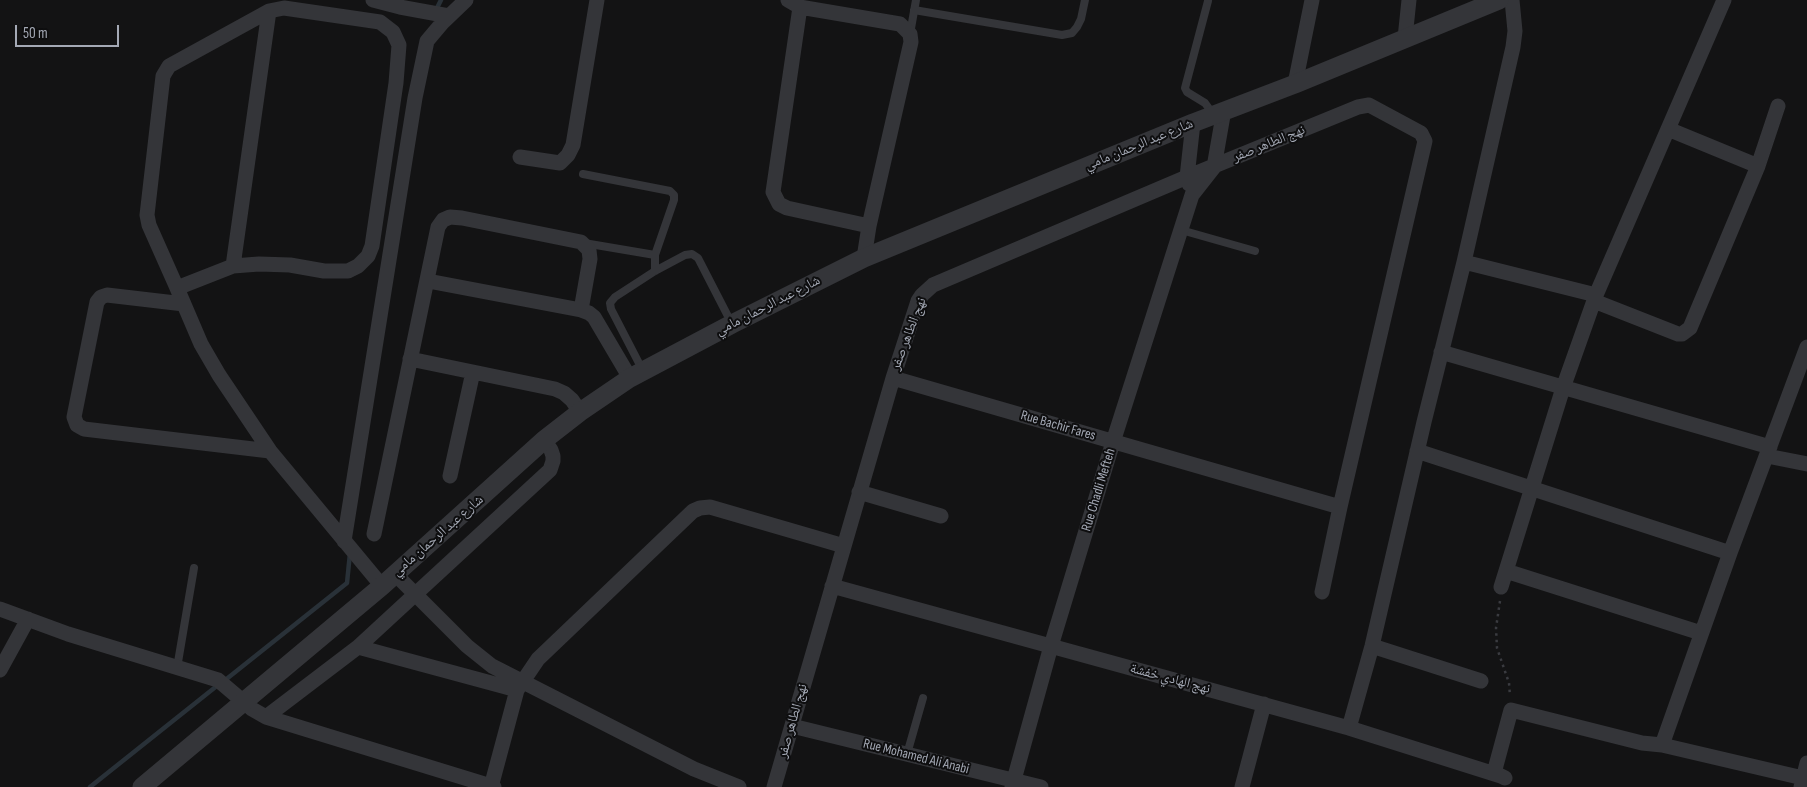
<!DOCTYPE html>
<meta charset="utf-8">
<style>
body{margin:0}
#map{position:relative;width:1807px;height:787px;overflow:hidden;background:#131314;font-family:"Sofia Sans Condensed",sans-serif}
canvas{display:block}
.scale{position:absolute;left:15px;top:25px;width:104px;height:22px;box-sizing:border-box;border:2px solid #a4a9b5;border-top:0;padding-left:6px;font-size:15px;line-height:18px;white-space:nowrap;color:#a4a9b5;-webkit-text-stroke:4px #0e0e0f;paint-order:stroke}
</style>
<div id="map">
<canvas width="1807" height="787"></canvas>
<div class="scale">50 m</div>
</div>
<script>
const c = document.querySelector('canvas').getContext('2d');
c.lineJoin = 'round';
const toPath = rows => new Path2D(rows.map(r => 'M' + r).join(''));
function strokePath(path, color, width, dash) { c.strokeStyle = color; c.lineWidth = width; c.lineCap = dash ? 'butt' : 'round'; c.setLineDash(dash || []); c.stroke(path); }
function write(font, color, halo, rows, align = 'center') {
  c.font = font + ' "Sofia Sans Condensed","Noto Naskh Arabic",sans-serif'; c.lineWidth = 4; c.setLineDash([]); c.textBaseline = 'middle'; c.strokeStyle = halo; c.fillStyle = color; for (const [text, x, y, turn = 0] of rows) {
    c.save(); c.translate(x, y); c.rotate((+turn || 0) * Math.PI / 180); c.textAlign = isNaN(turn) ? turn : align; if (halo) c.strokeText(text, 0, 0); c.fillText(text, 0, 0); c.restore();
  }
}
strokePath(toPath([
 [436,10,441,0],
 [224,681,347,583,350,553],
 [90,787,218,685]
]), '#293138', 4.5);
strokePath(toPath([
 [1500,601,1496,628,1497,648,1509,683,1510,696]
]), '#3a3b40', 2.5, [2.5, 4]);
strokePath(toPath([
 [1208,1,1185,88,1187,92,1205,103,1213,114],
 [914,10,1062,35,1072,33,1077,27,1081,19,1085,0],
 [910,34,916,0],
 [583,174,670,191,674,195,674,200,655,255],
 [1181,230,1255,251],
 [584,243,655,255,655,271],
 [643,371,611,309,610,303,615,297,655,271,685,255,692,254,698,258,732,324],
 [177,668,194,568],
 [907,754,923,698]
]), '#343539', 8);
strokePath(toPath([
 [373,0,400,7,449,16],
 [788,0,800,7,900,24,910,34,911,42,869,226,864,258],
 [800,7,773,192,779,204,787,208,869,226],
 [1405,38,1409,0],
 [1295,84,1312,0],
 [520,157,560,163,568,155,573,145,597,0],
 [1758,166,1778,106],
 [1189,184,1187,177,1193,123],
 [1464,262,1596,295],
 [233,266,269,11],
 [428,281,581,310,589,313,594,317,630,378],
 [177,288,149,225,147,215,163,76,169,66,269,11,284,8,380,22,393,32,399,45,396,83,372,246,368,256,358,266,348,271,324,271,290,265,259,264,233,266,177,288,201,344,219,375,270,451,382,586],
 [1594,301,1678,334,1682,334,1690,328,1758,166,1668,129],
 [184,304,107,295,101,297,97,302,74,417,77,425,84,429,270,451],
 [1441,352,1770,447],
 [410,359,555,389,564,393,572,400,580,412],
 [893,378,1340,507],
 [1417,451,1730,553],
 [1767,456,1807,464],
 [450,476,473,372],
 [859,492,941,516],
 [374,534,438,227,443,220,450,217,462,218,581,242,589,250,590,259,581,310],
 [344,541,415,98,427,41,443,22,466,0],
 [1506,571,1701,633],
 [395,574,467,646,492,666,694,769,739,787],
 [832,586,1349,728,1501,776,1505,778],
 [1501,587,1563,388,1596,295,1724,0],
 [0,609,68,634,218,680,252,709,266,717,494,787],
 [1372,646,1481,681],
 [358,647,517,690],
 [0,670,28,619],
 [266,717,358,647,550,470,553,461,553,456,551,450,544,440],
 [792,726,1041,787],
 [1349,728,1372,646,1424,422,1464,262,1513,47,1515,31,1512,0],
 [1662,745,1730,553,1807,347],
 [1494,773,1511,710,1642,743,1662,745,1803,778],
 [491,787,517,690,538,659,693,511,700,508,710,507,844,546],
 [774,787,893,378,918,301,922,295,933,285,1187,177,1358,107,1369,105,1421,133,1425,141,1340,507,1322,592],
 [1012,787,1051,646,1113,442,1192,195,1214,167,1224,110],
 [1242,787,1264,704],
 [1801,787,1807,763]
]), '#343539', 15);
strokePath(toPath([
 [142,787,382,586,544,440,580,412,630,378,732,324,864,258,1193,123,1295,84,1499,0]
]), '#343539', 19);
write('14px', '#a4a9b5', '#0e0e0f', [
 ["نهج الطاهر صفر",1269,144,-22],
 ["شارع عبد الرحمان مامي",1139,145,-22],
 ["شارع عبد الرحمان مامي",768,306,-27],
 ["نهج الطاهر صفر",909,334,-69],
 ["Rue Bachir Fares",1058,426,16],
 ["Rue Chadli Mefteh",1099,490,-73],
 ["شارع عبد الرحمان مامي",438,536,-41],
 ["نهج الهادي خفشة",1170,679,15],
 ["نهج الطاهر صفر",793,721,-74],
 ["Rue Mohamed Ali Anabi",916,757,14]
]);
</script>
